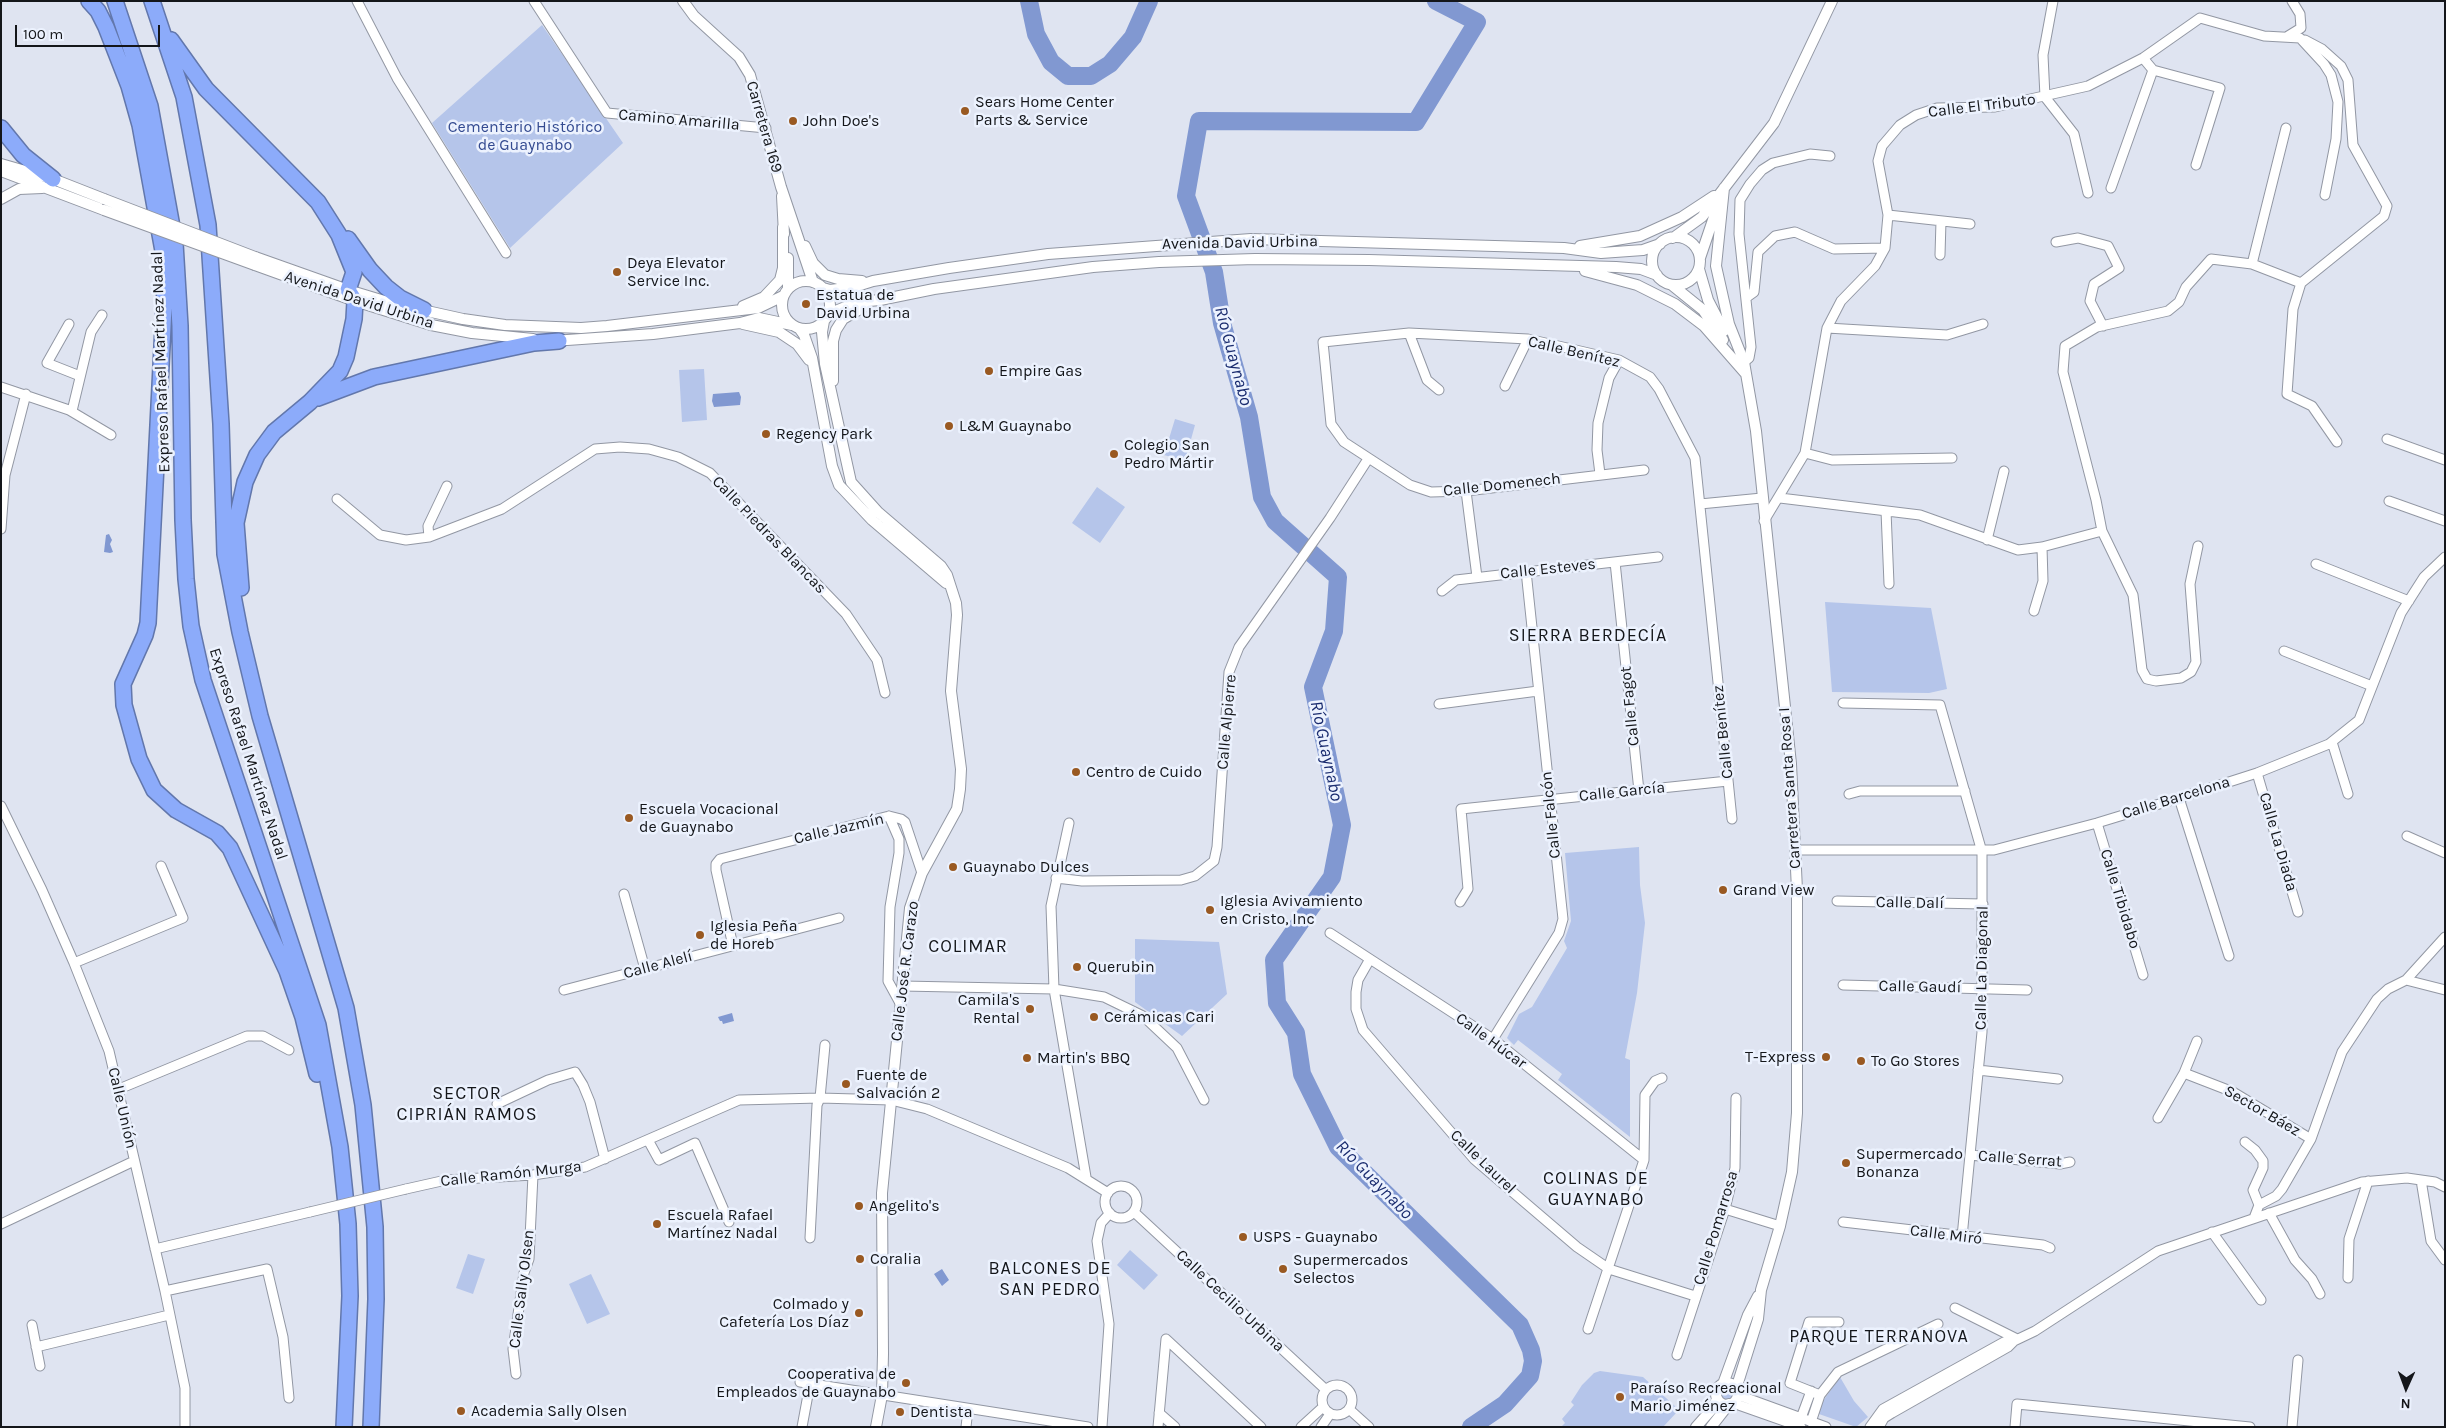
<!DOCTYPE html>
<meta charset="utf-8">
<style>
body{margin:0}
#map{position:relative;width:2446px;height:1428px;overflow:hidden;background:#dfe4f1;font-family:Karla,sans-serif}
canvas{display:block}
.frame{position:absolute;inset:0;border:2px solid #14161a;pointer-events:none}
.north{position:absolute;left:2381px;top:1363px;width:50px;height:50px;-webkit-text-stroke:4px #ecf2fe;paint-order:stroke;rotate:182deg;font-size:14px;font-weight:700;line-height:20px;text-align:center;color:#14161a}
.north::after{content:'';display:block;margin:auto;width:18px;height:22px;background:#14161a;clip-path:polygon(50% 0,100% 100%,50% 72%,0 100%)}
.scale{position:absolute;left:15px;top:25px;width:145px;height:22px;box-sizing:border-box;border:2px solid #14161a;border-top:0;padding-left:6px;font-size:15px;line-height:18px;white-space:nowrap;color:#14161a;-webkit-text-stroke:4px #ecf2fe;paint-order:stroke}
</style>
<div id="map">
<canvas width="2446" height="1428"></canvas>
<div class="frame"></div>
<div class="north">N</div>
<div class="scale">100 m</div>
</div>
<script>
const c = document.querySelector('canvas').getContext('2d');
c.lineJoin = 'round';
function paint(path, color) { c.fillStyle = color; c.fill(path, 'evenodd'); }
const toPath = rows => new Path2D(rows.map(r => 'M' + r).join(''));
function strokePath(path, color, width, dash) { c.strokeStyle = color; c.lineWidth = width; c.lineCap = dash ? 'butt' : 'round'; c.setLineDash(dash || []); c.stroke(path); }
function write(font, color, halo, rows, align = 'center') {
  c.font = font + ' Karla,sans-serif'; c.lineWidth = 5; c.setLineDash([]); c.textBaseline = 'middle'; c.strokeStyle = halo; c.fillStyle = color; for (const [text, x, y, turn = 0] of rows) {
    c.save(); c.translate(x, y); c.rotate((+turn || 0) * Math.PI / 180); c.textAlign = isNaN(turn) ? turn : align; if (halo) c.strokeText(text, 0, 0); c.fillText(text, 0, 0); c.restore();
  }
}
paint(toPath([
 [542,25,623,143,510,248,432,123],
 [704,369,707,420,682,422,679,370],
 [1175,419,1195,425,1185,461,1164,455],
 [1097,487,1125,507,1100,543,1072,523],
 [1825,602,1931,608,1947,689,1929,693,1832,692],
 [1639,847,1640,885,1645,923,1637,993,1625,1058,1630,1060,1630,1137,1558,1080,1562,1074,1518,1040,1514,1045,1507,1038,1519,1014,1532,1007,1567,948,1564,941,1571,921,1565,853],
 [1135,939,1219,942,1227,994,1182,1036,1135,1002],
 [1130,1250,1158,1275,1144,1290,1117,1265],
 [468,1254,485,1259,473,1294,456,1288],
 [591,1274,610,1314,587,1324,569,1284],
 [1600,1371,1643,1377,1677,1408,1677,1412,1663,1427,1561,1427,1565,1423,1562,1419,1574,1405,1571,1402,1582,1385,1594,1373],
 [1840,1377,1854,1401,1868,1417,1856,1427,1819,1414,1823,1401],
 '1719 1394a8 8 0 1 1 16 0a8 8 0 1 1-16 0Z'
]), '#b5c5ea');
paint(toPath([
 [739,392,741,397,740,405,714,407,712,401,713,394],
 [109,534,112,540,110,544,113,552,110,553,104,552,106,535],
 [732,1013,734,1021,723,1024,722,1021,720,1021,718,1017],
 [942,1269,949,1280,942,1286,934,1274]
]), '#8198d1');
strokePath(toPath([
 [1029,1,1036,34,1051,62,1068,76,1091,76,1110,64,1133,37,1149,1],
 [1436,1,1477,22,1416,122,1199,121,1186,196,1214,272,1222,323,1249,417,1262,497,1275,521,1338,577,1334,631,1313,687,1342,825,1332,877,1274,960,1277,1003,1296,1033,1302,1074,1338,1147,1520,1325,1531,1350,1533,1361,1530,1376,1505,1404,1471,1427]
]), '#8198d1', 18);
const minor = toPath([
 [357,1,397,78,506,253],
 [534,1,607,113,766,128],
 [2053,1,2043,55,2045,97,2074,134,2088,193],
 [2288,36,2301,28,2300,14,2292,1],
 [2143,58,2153,70,2220,88,2196,165],
 [2111,188,2153,70],
 [1888,215,1970,224],
 [2056,242,2078,238,2108,246,2119,268,2094,284,2090,301,2103,326],
 [1940,255,1941,221],
 [2252,264,2286,128],
 [2301,283,2293,309,2287,394,2312,406,2337,442],
 [1747,297,1754,292,1758,252,1775,236,1795,232,1834,249,1885,248],
 [69,324,47,363,80,376],
 [1827,328,1947,335,1983,324],
 [1409,333,1427,380,1439,390],
 [1744,362,1749,358,1751,347,1739,234,1740,200,1750,184,1762,170,1773,163,1810,154,1830,156],
 [1505,386,1528,339],
 [1,387,69,410,111,435],
 [72,411,91,332,102,315],
 [2387,439,2445,460],
 [1805,453,1832,460,1952,458],
 [1644,470,1466,491,1431,492,1410,485,1344,442,1331,424,1323,342,1409,333,1528,339,1619,360,1650,377,1659,389,1695,458,1732,819],
 [1600,474,1597,450,1598,423,1609,378,1619,360],
 [1466,491,1477,577],
 [1780,498,1920,515,2018,550,2042,547,2102,531,2133,595,2142,670,2147,679,2156,681,2181,678,2191,672,2196,662,2190,584,2198,546],
 [337,499,380,535,406,540,429,537,502,509,595,449,620,447,649,449,678,457,710,473,846,614,877,660,885,693],
 [2389,501,2445,521],
 [1700,504,1762,498],
 [1886,511,1889,584],
 [1764,521,1805,453,1827,328,1841,301,1875,266,1885,248,1888,215,1878,161,1882,146,1900,125,1916,115,1937,108,1995,107,2088,86,2143,58,2200,18,2264,36,2300,38,2324,64,2331,75,2338,102,2336,139,2325,195],
 [1,529,5,475,26,394],
 [2102,531,2096,500,2063,372,2065,346,2097,327,2168,311,2179,302,2186,287,2211,259,2252,264,2301,283,2384,216,2387,206,2353,145,2348,80,2341,66,2322,49,2305,40],
 [429,537,428,526,447,486],
 [1987,540,2004,471],
 [1615,562,1639,791],
 [2316,564,2409,601],
 [1442,591,1456,580,1658,557],
 [2034,611,2043,581,2042,547],
 [2284,651,2372,686],
 [1843,703,1940,705,1982,852,1982,1032,1962,1237],
 [1439,704,1538,691],
 [2332,742,2348,794],
 [2257,773,2298,912],
 [1849,794,1860,791,1965,791],
 [2179,798,2229,956],
 [1,806,42,890,74,963,109,1051,165,1291,185,1388,185,1427],
 [889,816,899,839,899,853,890,907,888,981,900,1003],
 [1069,823,1051,906,1054,989,1086,1177],
 [2097,823,2143,975],
 [2407,836,2445,853],
 [1795,850,1994,850,2097,823,2179,798,2257,773,2329,744,2359,720,2401,613,2424,577,2445,557],
 [1056,878,1082,881,1181,880,1195,876,1214,861,1217,847,1229,672,1239,647,1330,518,1368,459],
 [624,894,645,969],
 [1837,901,1983,904],
 [1460,902,1468,889,1461,809,1728,781],
 [1330,933,1493,1039,1644,1160],
 [733,946,716,870,716,864,720,859,889,816,901,819,905,822,922,873],
 [1370,959,1358,980,1356,992,1356,1009,1363,1030,1474,1159,1577,1247,1609,1269,1695,1296],
 [74,963,183,918,161,866],
 [2406,980,2445,937],
 [1843,985,2027,990],
 [902,986,1054,989,1104,997,1143,1016,1177,1048,1204,1100],
 [564,990,839,918],
 [1493,1039,1559,933,1563,919,1526,571],
 [1978,1070,2058,1079],
 [2184,1073,2233,1092,2311,1139],
 [119,1089,247,1036,263,1036,289,1050],
 [497,1104,548,1080,575,1072,583,1085,590,1102,605,1159],
 [2158,1118,2184,1073,2197,1041],
 [648,1140,659,1160,695,1143,729,1222],
 [2245,1142,2255,1150,2263,1161,2263,1168,2253,1190,2259,1205],
 [1970,1155,2060,1164,2070,1162],
 [2421,1180,2431,1241,2445,1260],
 '1105 1202a16 16 0 1 1 32 0a16 16 0 1 1-32 0Z',
 [406,1189,446,1180,533,1175,585,1167,739,1100,820,1098,891,1100,927,1109,1068,1168,1108,1193],
 [1725,1209,1780,1226],
 [1134,1212,1325,1389],
 [2269,1213,2295,1260,2312,1279,2320,1294],
 [2254,1218,2259,1205,2276,1196,2282,1189,2311,1139,2342,1052,2377,999,2388,989,2406,980,2445,990],
 [1843,1222,2043,1245,2050,1248],
 [1,1224,134,1161],
 [2212,1232,2261,1300],
 [810,1238,817,1105,820,1098,825,1045],
 [155,1249,310,1212],
 [2348,1278,2349,1239,2368,1181],
 [165,1291,267,1269,283,1337,289,1398],
 [1955,1308,2017,1339],
 [32,1325,40,1366],
 [1588,1329,1644,1160,1645,1095,1655,1081,1662,1078],
 [36,1347,169,1315],
 [1677,1355,1725,1209,1735,1168,1736,1098],
 [516,1374,513,1349,524,1273,529,1259,533,1175],
 [800,1382,1088,1427],
 '1322 1400a15 15 0 1 1 30 0a15 15 0 1 1-30 0Z',
 [1738,1395,1826,1427],
 [1820,1395,1790,1383,1809,1322,1839,1322],
 [1733,1403,1801,1427],
 [1349,1409,1369,1427],
 [1159,1413,1175,1427],
 [1801,1418,1811,1391],
 [1811,1422,1820,1395,1838,1372,1938,1324],
 [802,1427,810,1384],
 [966,1427,968,1409],
 [1102,1427,1109,1324,1097,1241,1101,1223,1110,1213],
 [1158,1427,1166,1339,1261,1427],
 [1301,1427,1323,1407],
 [1321,1427,1330,1414],
 [1870,1427,1883,1409,2004,1342,2014,1341,2035,1331,2158,1251,2362,1182,2407,1178,2435,1182,2445,1187],
 [1879,1427,1884,1418,1892,1413,2008,1347,2014,1341],
 [2015,1427,2017,1404,2250,1427],
 [2292,1427,2298,1360]
]);
const tertiary = toPath([
 [683,1,694,16,739,57,750,75,781,187,813,282],
 [1,164,53,179,104,199],
 [1,171,104,210],
 [1724,188,1716,266,1729,324,1744,362,1756,431,1791,764,1797,890,1797,1113,1792,1172,1780,1226,1761,1290,1758,1319,1736,1389],
 [782,196,784,234],
 [1,199,19,189,42,188],
 '1652 261a24 24 0 1 1 48 0a24 24 0 1 1-48 0Z',
 [1673,238,1702,217,1774,123,1832,1],
 [805,246,813,263,825,275,838,279,862,281],
 [1580,246,1640,236,1682,217,1714,196],
 [255,257,348,290,391,303,463,319,505,325,581,328,607,326,758,308,783,296],
 [1700,258,1717,208],
 [255,265,355,301,431,325,472,333,533,339],
 [1699,269,1708,300,1724,331],
 [1585,271,1637,285,1675,304,1704,326,1746,374],
 '782 305a24 24 0 1 1 48 0a24 24 0 1 1-48 0Z',
 [1672,285,1703,310,1723,340],
 [823,288,830,290,854,287,873,281,949,268,1048,254,1251,239,1564,248,1601,253,1643,250,1660,244],
 [788,289,788,258],
 [743,306,764,297,780,280,783,268,783,227],
 [828,314,858,302,880,300,934,289,1093,267,1159,262,1255,259,1369,260,1616,267,1641,269,1657,275],
 [824,321,822,332,825,364,851,482,878,512,941,566,947,575,956,603,957,615,951,691,961,769,960,789,957,809,922,873,910,908,882,1193,883,1354,882,1395,876,1427],
 [743,324,779,332,797,344,809,360],
 [799,328,804,335,812,358,832,466,839,485,872,520,946,583],
 [553,341,653,334,740,323,759,318,792,325],
 [833,381,833,341,836,330,843,319,867,305],
 '1716 1394a11 11 0 1 1 22 0a11 11 0 1 1-22 0Z',
 [1723,1384,1748,1315,1758,1296],
 [1696,1427,1712,1409,1717,1399],
 [1711,1427,1729,1404]
]);
const motorway = toPath([
 [89,1,98,11,106,27,129,86,140,125,163,251,165,287,148,623,145,635,123,684,124,705,139,759,154,790,176,810,217,833,230,848,287,971,303,1017,317,1074],
 [115,1,150,106,175,243,180,326,183,520,186,579,191,626,203,680,318,1025,340,1147,348,1224,350,1296,344,1427],
 [152,1,184,97,208,225,221,424,225,554,240,632,260,716,346,1008,363,1105,375,1227,376,1299,371,1427],
 [171,40,206,89,318,202,339,235,354,272,348,290,355,301,354,319,346,357,340,371,310,402,274,432,257,455,245,482,236,523,241,588],
 [1,128,23,155,53,179],
 [348,239,370,270,386,287,400,298,424,310],
 [318,398,374,377,534,343,559,341]
]);
strokePath(minor, '#9297a3', 11);
strokePath(tertiary, '#9297a3', 12);
strokePath(motorway, '#6277ac', 18);
strokePath(minor, '#fff', 9);
strokePath(tertiary, '#fff', 10);
strokePath(motorway, '#8cabfa', 15);
const minorBridge = toPath([
 [310,1212,406,1189]
]);
const tertiaryBridge = toPath([
 [104,199,255,257],
 [104,210,255,265]
]);
strokePath(minorBridge, '#9297a3', 11, []);
strokePath(tertiaryBridge, '#9297a3', 12, []);
strokePath(minorBridge, '#fff', 9);
strokePath(tertiaryBridge, '#fff', 10);
for (const [x, y, r, color] of [
 [965,111,5,"#995922"],
 [793,121,5,"#995922"],
 [617,272,5,"#995922"],
 [806,304,5,"#995922"],
 [989,371,5,"#995922"],
 [949,426,5,"#995922"],
 [766,434,5,"#995922"],
 [1114,454,5,"#995922"],
 [1076,772,5,"#995922"],
 [629,818,5,"#995922"],
 [953,867,5,"#995922"],
 [1723,890,5,"#995922"],
 [1210,910,5,"#995922"],
 [700,935,5,"#995922"],
 [1077,967,5,"#995922"],
 [1030,1009,5,"#995922"],
 [1094,1017,5,"#995922"],
 [1826,1057,5,"#995922"],
 [1027,1058,5,"#995922"],
 [1861,1061,5,"#995922"],
 [846,1084,5,"#995922"],
 [1846,1163,5,"#995922"],
 [859,1206,5,"#995922"],
 [657,1224,5,"#995922"],
 [1243,1237,5,"#995922"],
 [860,1259,5,"#995922"],
 [1283,1269,5,"#995922"],
 [859,1313,5,"#995922"],
 [906,1383,5,"#995922"],
 [1620,1397,5,"#995922"],
 [461,1411,5,"#995922"],
 [900,1412,5,"#995922"]
]) { const dot = new Path2D(); dot.arc(x, y, r, 0, 2 * Math.PI); c.fillStyle = color; c.fill(dot); strokePath(dot, '#ecf2fe', 2); }
write('16px', '#14161a', '#ecf2fe', [
 ["Sears Home Center",975,102],
 ["Parts & Service",975,120],
 ["John Doe's",803,121],
 ["Deya Elevator",627,263],
 ["Service Inc.",627,281],
 ["Estatua de",816,295],
 ["David Urbina",816,313],
 ["Empire Gas",999,371],
 ["L&M Guaynabo",959,426],
 ["Regency Park",776,434],
 ["Colegio San",1124,445],
 ["Pedro Mártir",1124,463],
 ["Centro de Cuido",1086,772],
 ["Escuela Vocacional",639,809],
 ["de Guaynabo",639,827],
 ["Guaynabo Dulces",963,867],
 ["Grand View",1733,890],
 ["Iglesia Avivamiento",1220,901],
 ["en Cristo, Inc",1220,919],
 ["Iglesia Peña",710,926],
 ["de Horeb",710,944],
 ["Querubin",1087,967],
 ["Camila's",1020,1000,"right"],
 ["Rental",1020,1018,"right"],
 ["Cerámicas Cari",1104,1017],
 ["T-Express",1816,1057,"right"],
 ["Martin's BBQ",1037,1058],
 ["To Go Stores",1871,1061],
 ["Fuente de",856,1075],
 ["Salvación 2",856,1093],
 ["Supermercado",1856,1154],
 ["Bonanza",1856,1172],
 ["Angelito's",869,1206],
 ["Escuela Rafael",667,1215],
 ["Martínez Nadal",667,1233],
 ["USPS - Guaynabo",1253,1237],
 ["Coralia",870,1259],
 ["Supermercados",1293,1260],
 ["Selectos",1293,1278],
 ["Colmado y",849,1304,"right"],
 ["Cafetería Los Díaz",849,1322,"right"],
 ["Cooperativa de",896,1374,"right"],
 ["Empleados de Guaynabo",896,1392,"right"],
 ["Paraíso Recreacional",1630,1388],
 ["Mario Jiménez",1630,1406],
 ["Academia Sally Olsen",471,1411],
 ["Dentista",910,1412]
], 'left');
write('16px', '#14161a', '#ecf2fe', [
 ["Calle El Tributo",1982,106,-7],
 ["Camino Amarilla",679,120,5],
 ["Carretera 169",764,127,74],
 ["Avenida David Urbina",1240,243,-1],
 ["Avenida David Urbina",359,300,18],
 ["Calle Benítez",1574,352,13],
 ["Expreso Rafael Martínez Nadal",161,362,-92],
 ["Calle Domenech",1502,485,-6],
 ["Calle Piedras Blancas",769,535,46],
 ["Calle Esteves",1548,569,-6],
 ["Calle Fagot",1630,706,-96],
 ["Calle Alpierre",1227,722,-85],
 ["Calle Benítez",1723,732,-96],
 ["Expreso Rafael Martínez Nadal",248,754,72],
 ["Carretera Santa Rosa I",1790,788,-94],
 ["Calle García",1622,792,-6],
 ["Calle Barcelona",2176,798,-17],
 ["Calle Falcón",1551,815,-96],
 ["Calle Jazmín",839,829,-13],
 ["Calle La Diada",2278,842,74],
 ["Calle Tibidabo",2120,899,73],
 ["Calle Dalí",1910,903,1],
 ["Calle Alelí",658,965,-15],
 ["Calle La Diagonal",1982,968,-89],
 ["Calle José R. Carazo",905,971,-83],
 ["Calle Gaudí",1920,987,1],
 ["Calle Húcar",1491,1041,36],
 ["Calle Unión",122,1108,77],
 ["Sector Báez",2262,1111,30],
 ["Calle Serrat",2020,1159,4],
 ["Calle Laurel",1483,1162,44],
 ["Calle Ramón Murga",511,1174,-6],
 ["Calle Pomarrosa",1716,1228,-73],
 ["Calle Miró",1946,1235,7],
 ["Calle Sally Olsen",522,1289,-83],
 ["Calle Cecilio Urbina",1230,1301,43]
]);
write('16px', '#344b91', '#ecf2fe', [
 ["Cementerio Histórico",525,127],
 ["de Guaynabo",525,145]
]);
write('italic 18px', '#1a2c6f', '#ecf2fe', [
 ["Río Guaynabo",1233,356,75],
 ["Río Guaynabo",1326,751,78],
 ["Río Guaynabo",1374,1180,46]
]);
c.letterSpacing = '1px';
write('18px', '#14161a', '#ecf2fe', [
 ["SIERRA BERDECÍA",1588,636],
 ["COLIMAR",968,947],
 ["SECTOR",467,1094],
 ["CIPRIÁN RAMOS",467,1115],
 ["COLINAS DE",1596,1179],
 ["GUAYNABO",1596,1200],
 ["BALCONES DE",1050,1269],
 ["SAN PEDRO",1050,1290],
 ["PARQUE TERRANOVA",1879,1337]
]);
c.letterSpacing = '0px';
</script>
